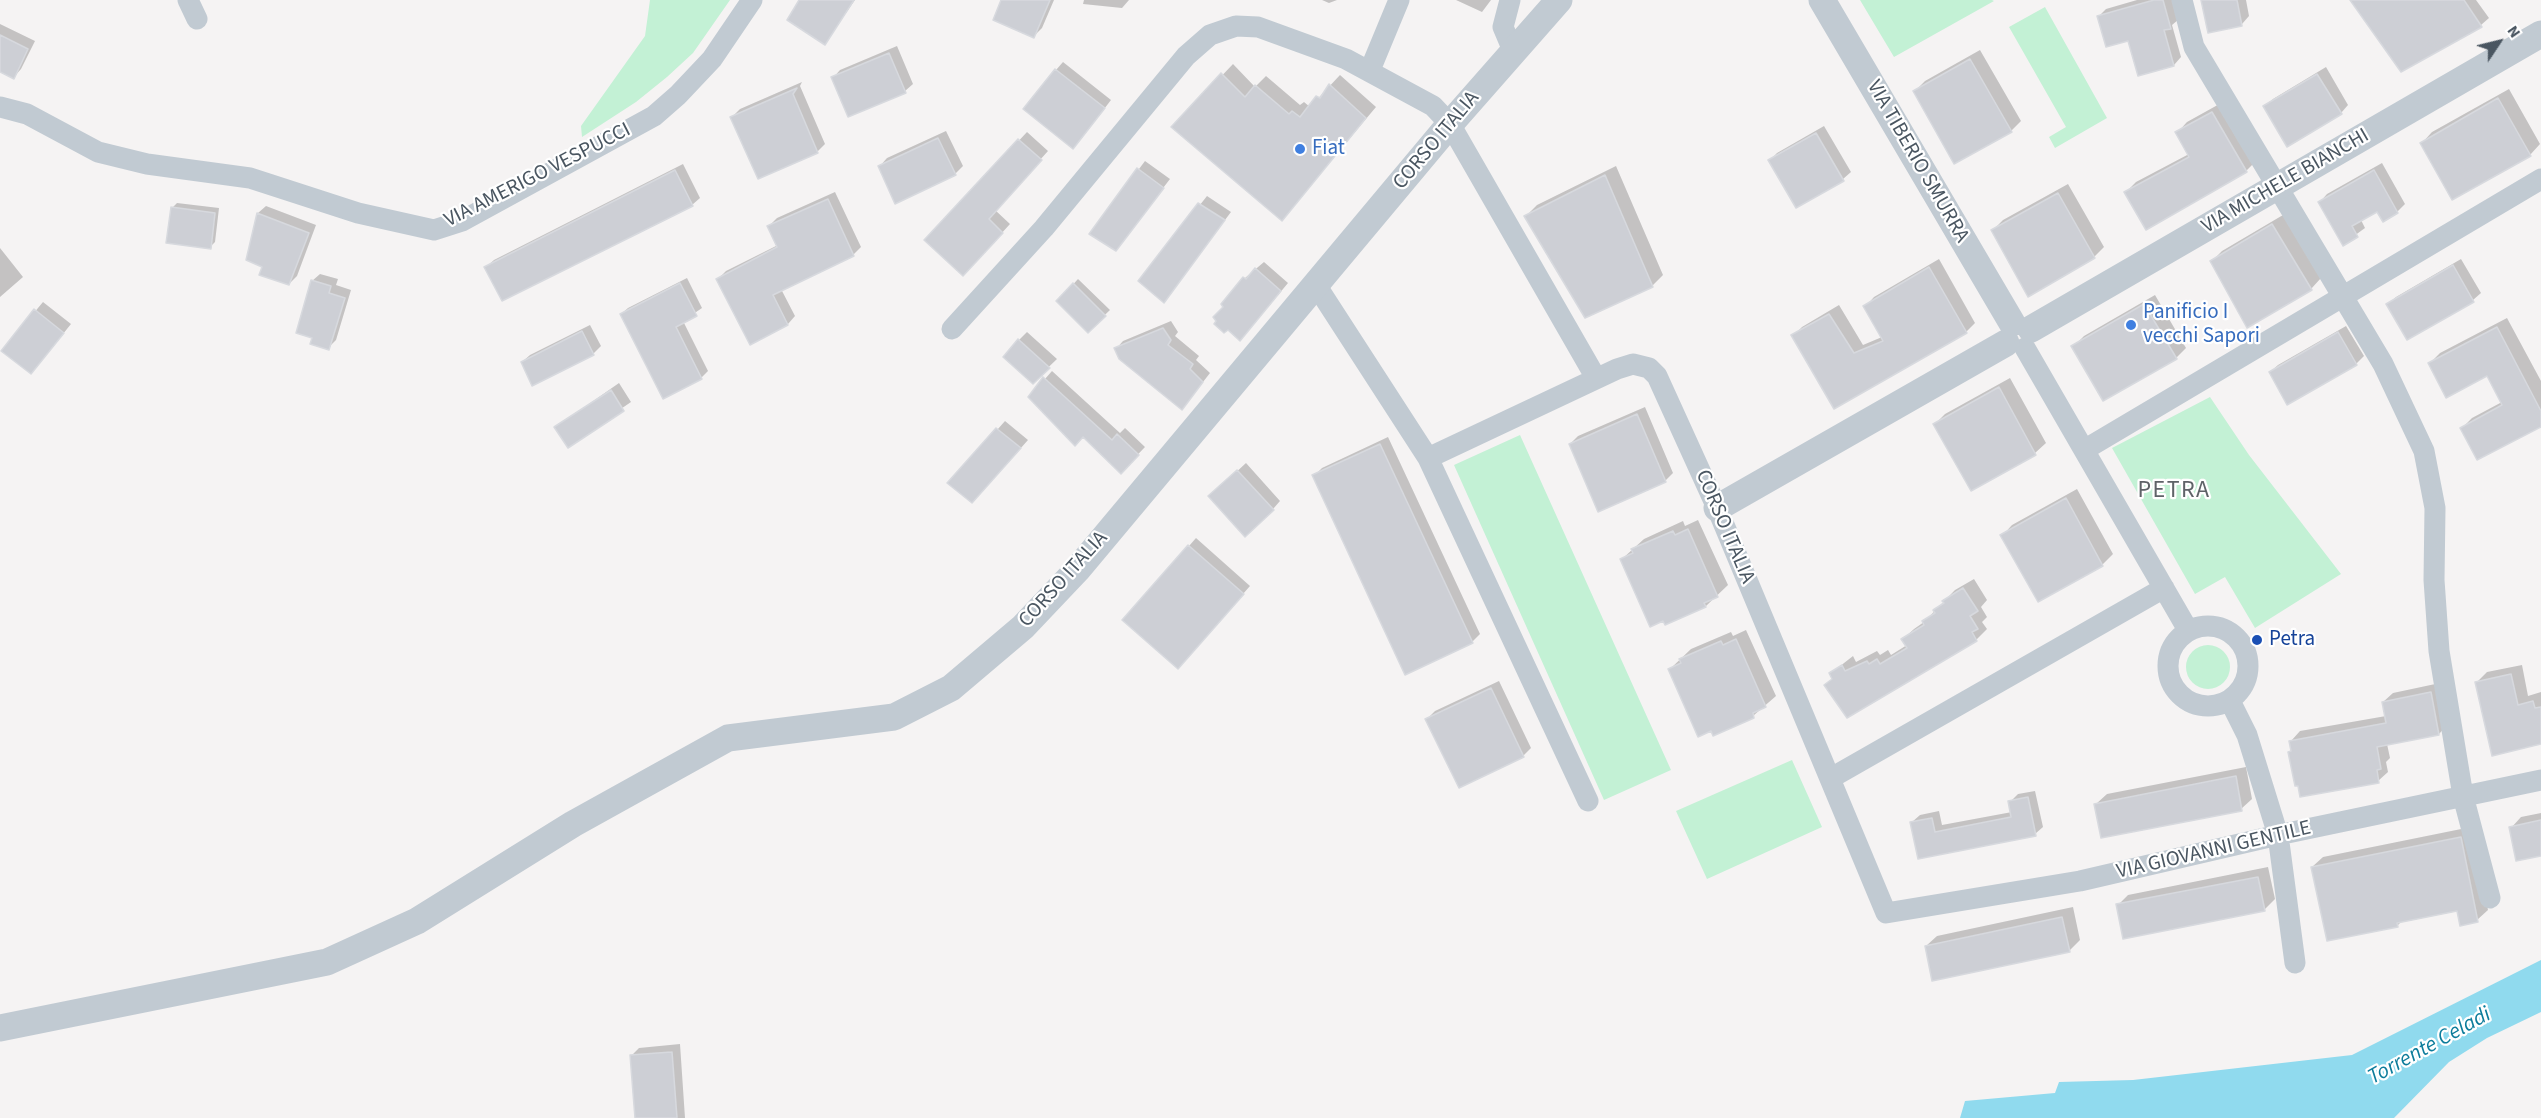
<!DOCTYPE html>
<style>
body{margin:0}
#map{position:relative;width:2541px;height:1118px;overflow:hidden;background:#f5f3f3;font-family:"Source Sans 3",sans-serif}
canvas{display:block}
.north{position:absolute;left:2469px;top:12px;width:60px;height:60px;-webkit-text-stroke:4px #fff;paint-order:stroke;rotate:55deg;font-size:16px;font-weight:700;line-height:24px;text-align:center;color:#4a5661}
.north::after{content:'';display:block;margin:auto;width:21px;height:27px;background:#4a5661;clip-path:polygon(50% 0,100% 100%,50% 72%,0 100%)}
</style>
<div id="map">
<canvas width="2541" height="1118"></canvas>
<div class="north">N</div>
</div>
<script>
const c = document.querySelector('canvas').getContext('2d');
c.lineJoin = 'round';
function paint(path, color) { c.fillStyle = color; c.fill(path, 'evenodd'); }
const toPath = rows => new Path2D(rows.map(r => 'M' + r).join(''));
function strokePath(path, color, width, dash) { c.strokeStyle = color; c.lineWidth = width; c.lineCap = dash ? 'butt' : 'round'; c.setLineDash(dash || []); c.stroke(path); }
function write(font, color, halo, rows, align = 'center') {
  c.font = font + ' "Source Sans 3",sans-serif'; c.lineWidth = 4.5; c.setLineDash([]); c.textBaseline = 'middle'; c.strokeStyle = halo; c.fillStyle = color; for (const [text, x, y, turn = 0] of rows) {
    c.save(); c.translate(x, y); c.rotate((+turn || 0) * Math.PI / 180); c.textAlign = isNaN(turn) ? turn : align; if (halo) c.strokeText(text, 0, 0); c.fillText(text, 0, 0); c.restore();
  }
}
paint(toPath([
 [650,0,730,0,693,53,667,77,636,102,582,137,581,126,645,36],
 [1860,0,1992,0,1994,1,1894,57],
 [2045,7,2107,118,2055,148,2049,137,2066,127,2009,27],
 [2210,397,2249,455,2341,574,2255,628,2225,577,2195,594,2112,448],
 [1520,435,1671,770,1604,800,1454,465],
 '2186 667a22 22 0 1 1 44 0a22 22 0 1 1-44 0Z',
 [1792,760,1822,827,1707,879,1676,811]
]), '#c3f1d5');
paint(toPath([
 [2541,960,2541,1012,2487,1038,2449,1062,2394,1118,1960,1118,1965,1101,2055,1093,2059,1082,2133,1080,2352,1055]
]), '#90daee');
paint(toPath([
 [801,0,855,0,825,43],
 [1003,0,1054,0,1042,28,1034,36],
 [1084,0,1129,0,1122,8,1083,4],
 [1322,0,1337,0,1329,3],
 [1456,0,1491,0,1482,12],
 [2137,0,2173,0,2178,20,2172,25,2181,57,2174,65,2139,74,2129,39,2099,16,2106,9],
 [2203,0,2246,0,2249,16,2242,24,2209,31],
 [2352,0,2476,0,2489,18,2481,25,2401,70],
 [0,24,35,41,21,69,14,77,0,70],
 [897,46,913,84,905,91,833,78,840,70],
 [1980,50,2021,121,2011,131,1915,91,1925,81],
 [1063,62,1111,100,1081,139,1056,70],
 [1233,64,1255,87,1266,76,1300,105,1304,102,1310,107,1340,75,1376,107,1282,219,1174,126],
 [2326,67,2348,105,2341,113,2265,106,2273,99],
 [802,82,800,86,825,144,817,152,732,117,740,109],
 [2509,89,2540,144,2530,155,2422,143,2432,132],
 [2223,102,2256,161,2246,171,2126,192,2136,182,2189,154,2177,133,2187,122],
 [1824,126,1851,172,1843,179,1770,160,1777,153],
 [946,131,963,166,955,174,880,166,887,158],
 [1027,132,1048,151,995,210,1010,224,971,267,926,240],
 [1145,161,1170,179,1116,249,1091,233],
 [2382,163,2405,204,2397,212,2378,210,2361,220,2365,228,2343,244,2320,202,2327,194],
 [683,164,700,198,692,205,486,267,494,260],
 [1616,166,1663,275,1652,286,1585,316,1526,216,1537,205],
 [2068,184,2104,247,2094,257,1993,230,2003,220],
 [835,192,861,247,853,255,781,289,795,316,788,324,751,343,718,279,726,271,778,245,769,226,777,218],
 [1207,196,1231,212,1164,301,1140,281],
 [177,203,219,208,215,242,210,247,172,208],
 [266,206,316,225,297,276,289,284,264,266,247,259,258,213],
 [2283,215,2321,278,2311,289,2212,261,2222,251],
 [0,248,23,277,0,297],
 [1939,259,1975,323,1966,332,1834,407,1793,336,1802,327,1839,305,1863,345,1882,337,1865,307,1874,297],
 [2461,259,2481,293,2473,300,2388,304,2396,297],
 [1264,262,1288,283,1248,331,1223,304,1245,278],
 [320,274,338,279,336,285,351,290,336,340,328,348,314,337,312,281],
 [687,278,702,308,683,321,708,371,701,378,663,397,621,314,628,308],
 [1078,279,1110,310,1088,331,1058,301],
 [2155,295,2186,348,2176,358,2073,347,2084,336],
 [43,302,71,324,38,365,3,350],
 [2507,318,2541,381,2541,425,2462,428,2472,418,2502,402,2488,374,2430,363,2440,353],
 [1171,321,1178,332,1175,336,1199,356,1196,360,1210,373,1189,400,1116,349,1123,341],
 [590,325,601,346,593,354,522,362,530,355],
 [2346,326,2364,356,2356,364,2270,372,2278,365],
 [1027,332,1057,359,1033,382,1019,340],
 [1052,371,1120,433,1125,428,1145,447,1121,472,1083,436,1030,396],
 [2010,378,2046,443,2035,453,1971,489,1935,424,1945,414],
 [619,383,631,402,568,445,556,427],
 [1645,407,1673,473,1665,481,1570,444,1578,436],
 [1005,421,1028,440,980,494,950,483],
 [1388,437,1480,634,1472,642,1314,476,1322,468],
 [1246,463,1280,501,1273,509,1218,489],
 [2077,489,2113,554,2102,565,2002,536,2012,525],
 [1698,520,1728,585,1706,606,1664,619,1622,559,1644,539,1683,521,1685,526],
 [1196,538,1250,586,1185,660,1189,546],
 [1974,579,1987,600,1981,607,1987,617,1982,622,1987,629,1976,640,1826,685,1833,678,1830,674,1853,656,1856,662,1877,651,1880,655,1888,650,1891,655,1907,645,1903,639,1914,629,1924,622,1955,590],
 [1746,630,1776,696,1753,716,1670,669,1691,649,1731,632,1733,636],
 [2522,665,2528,696,2541,692,2541,742,2476,683,2487,672],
 [1499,681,1531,748,1523,756,1427,719,1435,711],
 [2440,683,2448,724,2439,734,2387,744,2390,758,2386,762,2388,772,2378,781,2289,752,2292,749,2291,741,2300,731,2386,716,2383,702,2393,693],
 [2246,767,2252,799,2241,809,2096,804,2107,794],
 [2035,791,2043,827,2035,834,1919,857,1912,822,1920,815,1939,811,1942,825,2012,812,2010,802,2018,794],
 [2541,813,2541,854,2511,828,2521,817],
 [2471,827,2488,910,2477,920,2458,909,2402,921,2397,926,2312,867,2323,857],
 [2268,867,2275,899,2264,910,2118,905,2128,895],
 [2073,907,2080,940,2069,951,1926,946,1937,936],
 [680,1044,685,1118,636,1118,632,1055,639,1048]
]), '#0003');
const building = toPath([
 [799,0,854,0,825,45,787,20,799,0],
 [1001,0,1050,0,1034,38,993,20,1001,0],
 [2154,0,2163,0,2171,29,2164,30,2174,66,2138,76,2128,41,2106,47,2097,16,2154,0],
 [2201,0,2237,0,2242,26,2208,33,2201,0],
 [2350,0,2464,0,2482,27,2401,72,2350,0],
 [0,35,28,49,14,79,0,72,0,35],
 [889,53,906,93,848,117,831,77,889,53],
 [1970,59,2012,132,1954,164,1913,91,1970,59],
 [1055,69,1105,108,1073,149,1023,109,1055,69],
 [1221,73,1245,97,1255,85,1289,114,1292,111,1300,117,1316,96,1320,98,1329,84,1366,118,1282,221,1171,127,1221,73],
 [2317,74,2342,114,2287,147,2263,106,2317,74],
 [797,88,793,94,818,153,758,179,730,117,797,88],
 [2498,98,2531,156,2452,200,2420,143,2498,98],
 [2212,112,2247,172,2146,230,2124,192,2189,157,2175,132,2212,112],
 [1816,133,1844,181,1796,208,1768,160,1816,133],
 [938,138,956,175,895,204,878,166,938,138],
 [1018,139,1042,160,989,219,1003,233,963,276,924,240,1018,139],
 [1137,168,1164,188,1116,251,1089,234,1137,168],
 [675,170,693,206,502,301,484,267,675,170],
 [2374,170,2398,213,2383,222,2377,212,2352,226,2358,237,2343,246,2318,202,2374,170],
 [1605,175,1653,287,1585,318,1524,216,1605,175],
 [2058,193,2095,258,2028,297,1991,230,2058,193],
 [828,199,854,256,773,295,788,325,750,345,716,279,777,247,767,226,828,199],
 [1198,203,1225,220,1164,303,1138,281,1198,203],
 [171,207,215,213,211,249,166,243,171,207],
 [257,213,309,233,289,285,259,275,262,267,246,260,257,213],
 [2272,224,2312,290,2247,328,2210,261,2272,224],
 [2453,265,2474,302,2407,340,2386,304,2453,265],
 [1929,267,1967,333,1834,409,1791,335,1829,314,1854,353,1883,341,1863,306,1929,267],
 [1255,268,1281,291,1240,341,1228,330,1224,333,1214,324,1216,321,1213,317,1223,307,1221,304,1243,277,1246,279,1255,268],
 [311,280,331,286,329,293,345,298,329,350,310,344,312,338,296,333,311,280],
 [680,283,697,316,676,327,702,379,663,399,620,314,680,283],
 [1073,283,1106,316,1088,333,1056,301,1073,283],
 [2144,304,2177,359,2103,401,2071,346,2144,304],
 [34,309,64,333,31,374,1,351,34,309],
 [2497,327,2541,411,2541,427,2477,460,2460,428,2502,405,2487,376,2446,398,2428,363,2497,327],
 [1163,328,1171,340,1168,345,1193,364,1190,369,1203,382,1182,410,1119,359,1114,348,1163,328],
 [582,331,594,355,532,386,521,362,582,331],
 [2338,332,2357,365,2287,405,2269,372,2338,332],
 [1018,339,1050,368,1033,384,1003,357,1018,339],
 [1043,377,1112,440,1117,434,1139,455,1121,474,1083,437,1075,446,1028,397,1043,377],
 [1999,387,2036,455,1971,491,1933,424,1999,387],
 [611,390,624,411,568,448,554,427,611,390],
 [1637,414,1666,482,1598,512,1569,444,1637,414],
 [996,428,1021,448,972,503,947,483,996,428],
 [1380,444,1473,643,1405,675,1312,475,1380,444],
 [1237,470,1274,510,1245,537,1208,496,1237,470],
 [2066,498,2103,566,2038,602,2000,535,2066,498],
 [1688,529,1718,597,1704,603,1706,607,1665,625,1663,621,1650,627,1620,559,1633,553,1631,549,1673,531,1675,535,1688,529],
 [1188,545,1244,594,1178,669,1122,620,1188,545],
 [1963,588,1978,611,1970,616,1978,629,1972,632,1977,641,1847,718,1824,685,1832,679,1829,673,1842,665,1845,671,1867,661,1869,664,1877,659,1880,664,1907,648,1901,639,1924,625,1922,621,1935,613,1933,610,1944,603,1942,601,1963,588],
 [1736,639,1766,707,1753,713,1754,718,1713,736,1711,731,1698,737,1668,669,1681,663,1679,659,1721,641,1723,645,1736,639],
 [2511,674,2518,705,2533,701,2535,708,2541,707,2541,744,2492,756,2475,682,2511,674],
 [1491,688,1524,757,1459,788,1425,719,1491,688],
 [2431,692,2439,735,2377,747,2381,769,2377,770,2379,783,2300,797,2298,786,2295,786,2288,752,2291,751,2289,741,2386,723,2382,702,2431,692],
 [2236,776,2242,811,2101,838,2094,804,2236,776],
 [2028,797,2036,836,1918,859,1910,822,1932,818,1935,832,2011,817,2008,801,2028,797],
 [2541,820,2541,856,2516,861,2509,827,2541,820],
 [2461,837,2478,922,2460,926,2457,911,2397,923,2398,927,2327,941,2311,867,2461,837],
 [2258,877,2265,911,2123,939,2116,904,2258,877],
 [2062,917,2070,952,1932,981,1925,946,2062,917],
 [672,1052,677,1118,635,1118,630,1055,672,1052]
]);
paint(building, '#cdcfd5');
strokePath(building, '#d7d9de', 1.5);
strokePath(toPath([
 [188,0,197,19],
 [1510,0,1503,27,1514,53],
 [2182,0,2194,47,2383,364,2424,451,2435,508,2434,580,2439,651,2463,796,2490,898],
 [1370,70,1399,0],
 [0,107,27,114,98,152,147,164,250,178,358,213,434,230,462,221,654,116,678,95,712,59,752,0],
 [1316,285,1428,458,1588,801],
 [952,329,1044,228,1186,56,1210,35,1236,26,1258,27,1346,59,1433,106,1450,124,1596,378],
 [2025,348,2188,630],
 [2084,450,2541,179],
 [1428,458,1617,369,1633,364,1649,368,1657,376,1717,508,1886,913,2080,881,2278,835,2541,780],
 '2168 666a40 40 0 1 1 80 0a40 40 0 1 1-80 0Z',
 [2230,701,2247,735,2278,835,2295,963],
 [1831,778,2164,588]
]), '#c1cad2', 21);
strokePath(toPath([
 [1822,0,2012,323],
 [2031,329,2541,34],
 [1717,508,2006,343],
 [0,1028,327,962,417,921,573,824,728,738,894,717,951,688,1023,627,1077,570,1450,124,1559,0]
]), '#c1cad2', 27);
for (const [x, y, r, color] of [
 [1300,149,6,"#3f7fe0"],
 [2131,325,6,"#3f7fe0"],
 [2257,640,6,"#1a4fb4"]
]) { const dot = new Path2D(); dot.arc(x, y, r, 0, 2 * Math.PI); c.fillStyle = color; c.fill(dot); strokePath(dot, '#fff', 2); }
write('21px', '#4a5661', '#fff', [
 ["CORSO ITALIA",1437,141,-50],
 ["VIA TIBERIO SMURRA",1917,162,60],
 ["VIA AMERIGO VESPUCCI",538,176,-27],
 ["VIA MICHELE BIANCHI",2286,182,-30],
 ["CORSO ITALIA",1724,527,67],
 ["CORSO ITALIA",1064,580,-48],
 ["VIA GIOVANNI GENTILE",2214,851,-13]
]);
write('21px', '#366cbe', '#fff', [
 ["Fiat",1312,149],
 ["Panificio I",2143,313],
 ["vecchi Sapori",2143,337]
], 'left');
write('21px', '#164399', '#fff', [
 ["Petra",2269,640]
], 'left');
write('italic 22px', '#0c7c9b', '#fff', [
 ["Torrente Celadi",2430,1047,-29]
]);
c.letterSpacing = '1.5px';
write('24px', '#5f6368', '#fff', [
 ["PETRA",2174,492]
]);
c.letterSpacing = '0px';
</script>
